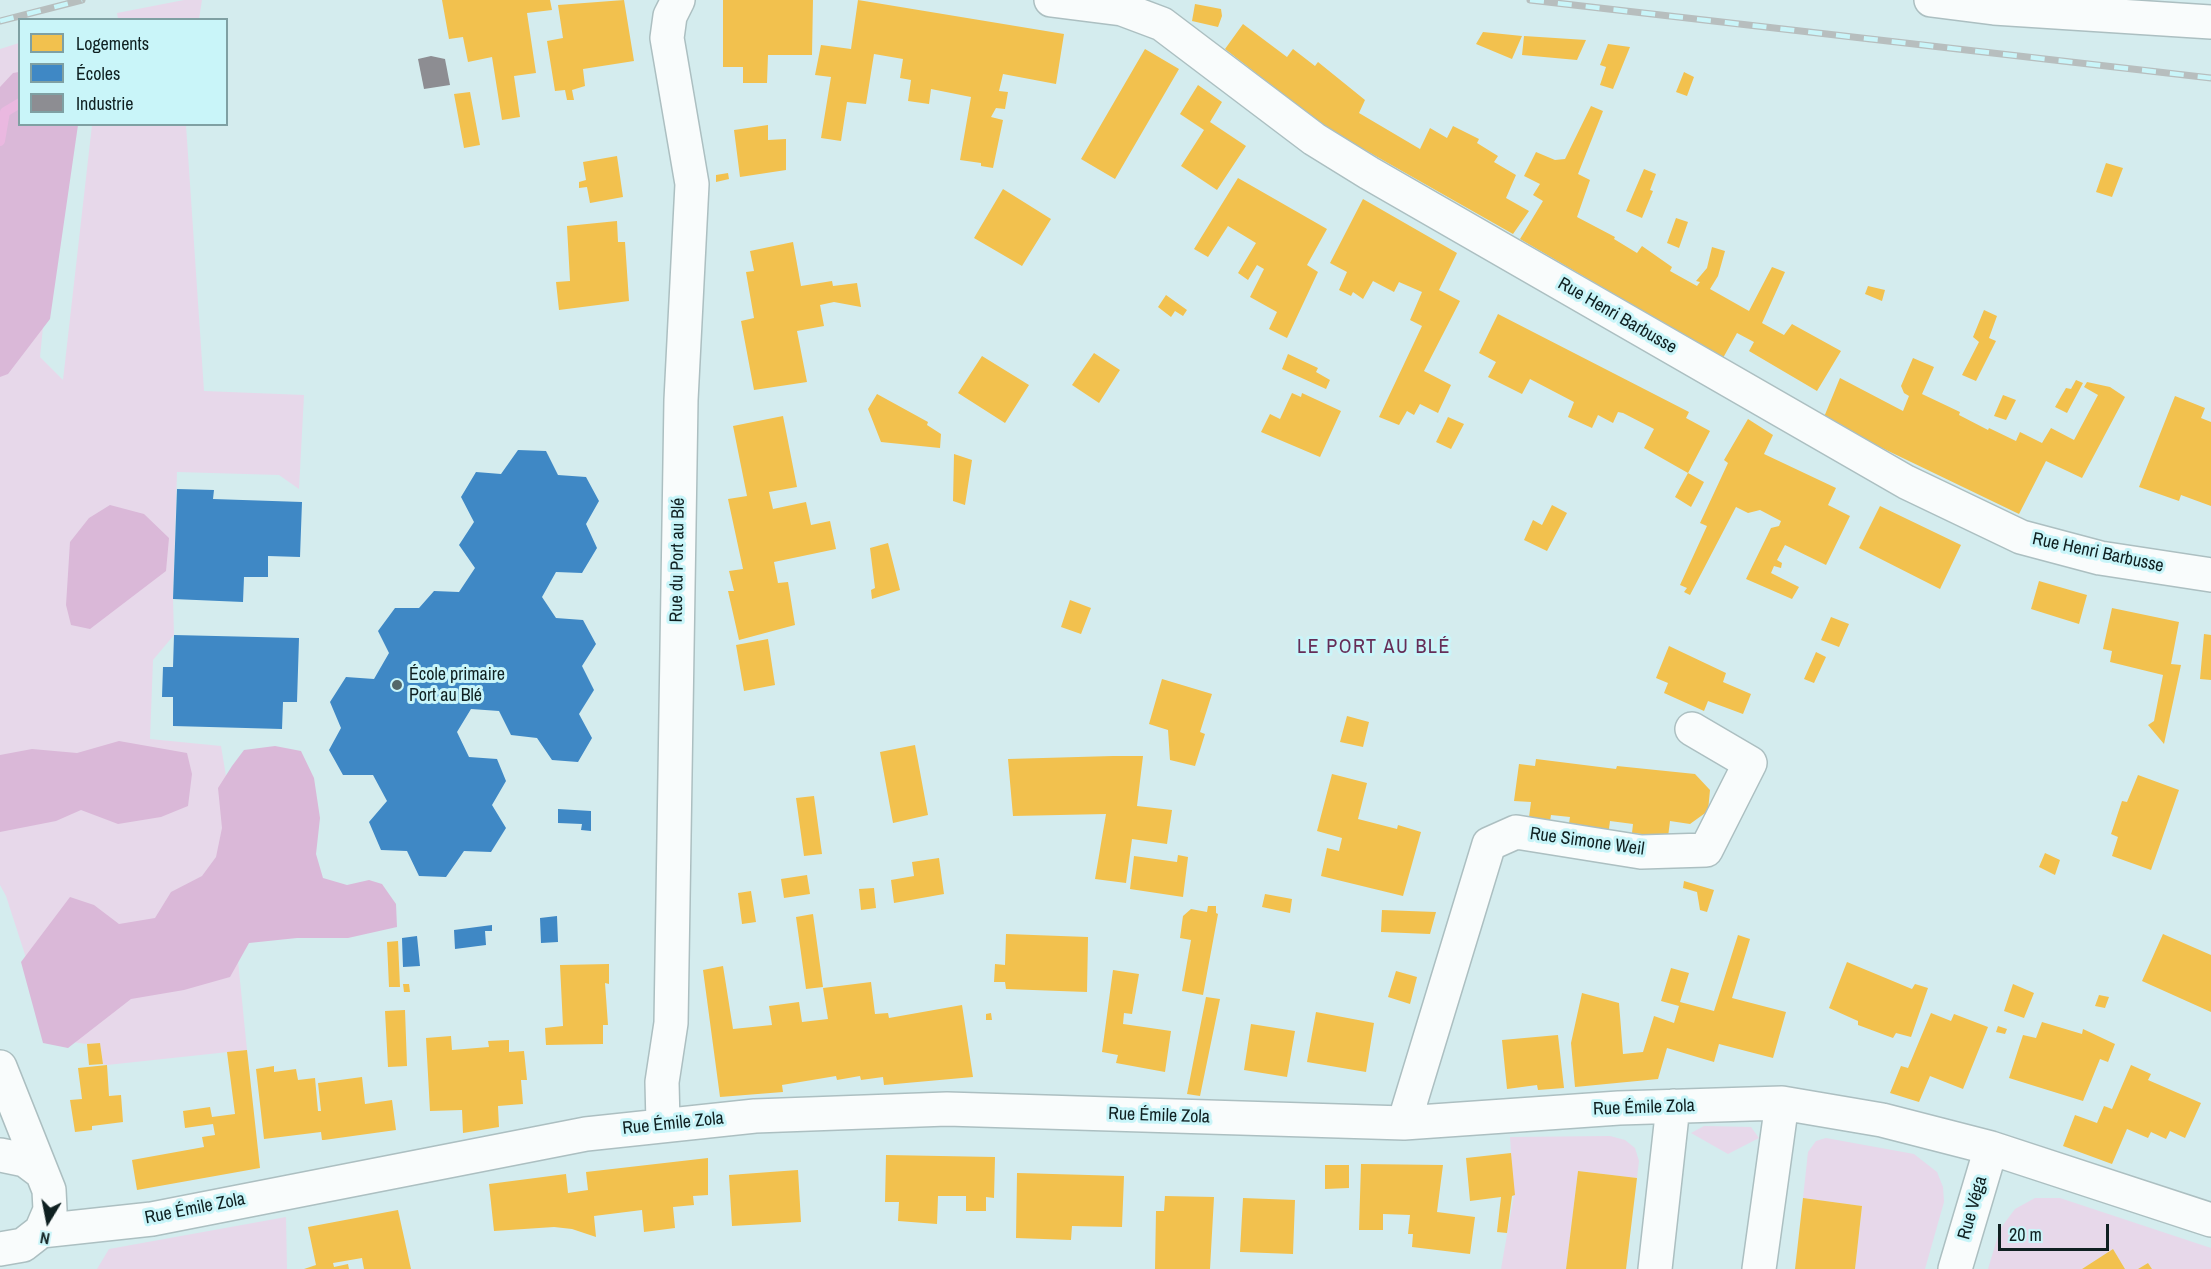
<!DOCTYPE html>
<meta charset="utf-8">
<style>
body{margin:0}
#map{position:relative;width:2211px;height:1269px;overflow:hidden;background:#d4ecee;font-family:"Archivo Narrow",sans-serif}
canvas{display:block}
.legend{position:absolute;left:18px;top:18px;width:210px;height:108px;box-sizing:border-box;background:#c9f5f9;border:2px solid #7fa0a3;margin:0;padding:8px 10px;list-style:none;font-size:18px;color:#0f2021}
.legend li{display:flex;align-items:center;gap:12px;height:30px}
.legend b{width:30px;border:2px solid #7fa0a3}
.north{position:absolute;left:18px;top:1191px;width:60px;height:60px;-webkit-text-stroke:4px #c9f5f9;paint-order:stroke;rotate:190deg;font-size:16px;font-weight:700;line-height:24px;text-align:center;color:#0f2021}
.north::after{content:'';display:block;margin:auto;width:21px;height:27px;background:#0f2021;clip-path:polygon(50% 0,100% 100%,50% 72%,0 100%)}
.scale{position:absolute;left:1998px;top:1224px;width:111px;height:27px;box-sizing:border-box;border:3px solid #0f2021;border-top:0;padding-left:8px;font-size:18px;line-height:21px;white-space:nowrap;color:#0f2021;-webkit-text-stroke:4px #c9f5f9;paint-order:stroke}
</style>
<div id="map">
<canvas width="2211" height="1269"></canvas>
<ul class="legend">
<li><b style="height:16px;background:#f2c14e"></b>Logements</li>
<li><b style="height:16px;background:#3f88c5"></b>Écoles</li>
<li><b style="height:16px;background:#8d8d92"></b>Industrie</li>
</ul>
<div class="north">N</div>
<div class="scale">20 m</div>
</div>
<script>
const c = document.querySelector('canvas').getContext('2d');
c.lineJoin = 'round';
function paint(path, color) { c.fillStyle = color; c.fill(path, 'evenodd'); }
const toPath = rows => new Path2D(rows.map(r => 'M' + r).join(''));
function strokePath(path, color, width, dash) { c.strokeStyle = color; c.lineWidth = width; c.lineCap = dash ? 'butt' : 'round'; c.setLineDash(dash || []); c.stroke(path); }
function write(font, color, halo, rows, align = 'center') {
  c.font = font + ' "Archivo Narrow",sans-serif'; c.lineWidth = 6; c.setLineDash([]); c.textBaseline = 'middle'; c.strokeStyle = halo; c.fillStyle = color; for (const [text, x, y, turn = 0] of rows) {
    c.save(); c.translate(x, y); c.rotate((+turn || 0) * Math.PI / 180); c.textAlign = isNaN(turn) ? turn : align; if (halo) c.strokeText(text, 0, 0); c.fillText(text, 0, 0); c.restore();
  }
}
paint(toPath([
 [184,0,202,0,199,19,118,19,117,13],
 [19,43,20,124,63,125,40,357,63,380,92,125,186,125,204,391,304,395,299,489,279,475,177,472,173,599,174,635,153,660,150,739,221,746,227,782,238,961,247,1050,107,1065,103,1064,100,1043,87,1044,43,1038,29,967,6,896,0,885,0,49],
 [1704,1126,1751,1127,1759,1138,1728,1154,1691,1133],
 [1610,1136,1625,1140,1635,1148,1639,1161,1637,1178,1578,1171,1566,1269,1501,1269,1514,1195,1510,1137],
 [1826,1138,1914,1154,1937,1172,1943,1187,1944,1202,1925,1269,1855,1269,1862,1206,1803,1198,1808,1152,1816,1141],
 [2035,1198,2060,1198,2211,1248,2211,1269,2152,1269,2148,1263,2138,1269,2125,1269,2113,1249,2082,1269,1988,1269,2000,1229,2015,1209],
 [286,1217,287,1269,97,1269,109,1249]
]), '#e7d8ea');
paint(toPath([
 [19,72,20,124,78,125,50,319,8,374,0,377,0,87,13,73],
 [110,505,144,514,169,538,166,571,90,629,71,625,66,605,70,542,89,518],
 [119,741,187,753,192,774,188,806,161,817,118,824,81,810,56,821,0,832,0,755,32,749,77,753],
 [275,746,301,751,314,778,320,818,316,854,323,878,347,885,369,880,382,884,396,904,397,927,348,938,297,938,249,943,230,977,184,990,131,999,68,1048,43,1043,21,962,70,897,94,905,119,924,155,918,171,892,202,876,216,857,222,828,218,788,232,766,244,750]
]), '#dab8d8');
paint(toPath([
 [442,0,550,0,552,10,527,13,536,73,514,76,520,117,502,120,492,57,468,62,463,37,449,39],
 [624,0,634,61,583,69,585,86,572,90,574,100,567,100,565,90,555,91,547,41,563,38,558,5],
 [723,0,813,0,812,55,768,55,767,83,743,83,743,67,723,67],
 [858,0,1064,34,1056,84,1003,74,999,91,1008,92,1005,109,996,108,991,117,1003,120,993,168,981,166,981,163,960,160,971,97,931,89,929,104,908,101,911,80,900,78,903,59,874,54,866,104,847,102,841,141,821,138,831,77,815,75,821,45,851,49],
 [1195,4,1221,9,1222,16,1218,27,1192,21],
 [1243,24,1287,57,1293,49,1315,66,1318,62,1365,100,1359,113,1420,149,1430,128,1447,138,1453,126,1479,139,1477,143,1498,156,1494,162,1516,175,1506,198,1529,211,1513,234,1328,129,1225,49],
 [1483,32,1522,36,1512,59,1476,44],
 [1524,36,1586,40,1577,60,1522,55],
 [1608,44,1630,47,1613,89,1600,85,1606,67,1600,65],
 [1145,49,1179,69,1115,179,1081,159],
 [1684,72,1694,77,1687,96,1676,92],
 [1198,85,1222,102,1210,122,1246,146,1217,190,1181,166,1204,130,1180,114],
 [470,92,480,145,464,148,454,94],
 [1591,106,1603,111,1578,174,1590,180,1577,217,1615,237,1614,239,1637,253,1642,246,1672,267,1670,271,1697,286,1700,282,1696,281,1707,268,1712,247,1725,251,1718,276,1710,289,1749,311,1772,267,1785,272,1762,323,1784,335,1792,324,1841,351,1817,391,1749,351,1754,342,1737,333,1723,358,1520,239,1543,201,1533,195,1540,184,1524,176,1536,152,1555,160,1565,159],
 [768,125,768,140,786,139,786,170,740,177,734,130],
 [617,156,623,197,590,203,587,187,579,188,579,182,586,180,583,162],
 [2106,163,2123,168,2112,197,2096,192],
 [1644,169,1656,174,1650,190,1653,191,1642,218,1626,211],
 [728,173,729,179,716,182,716,175],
 [1238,178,1327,229,1307,265,1318,272,1287,338,1269,329,1277,312,1250,297,1264,269,1257,265,1248,280,1238,273,1256,243,1228,226,1208,257,1194,249],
 [1003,189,1051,219,1022,266,974,238],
 [1363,199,1457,253,1439,290,1460,301,1424,371,1451,385,1438,413,1420,404,1414,415,1407,411,1399,425,1379,417,1422,326,1410,320,1422,292,1399,282,1394,292,1373,281,1363,299,1353,292,1351,296,1339,290,1347,272,1330,263],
 [1676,218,1688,222,1679,248,1667,243],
 [617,221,618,242,625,242,629,301,559,310,556,282,570,281,567,226],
 [793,242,801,286,832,281,833,286,857,283,861,307,834,302,820,305,824,326,797,331,807,382,754,390,741,321,754,318,746,272,754,271,750,251],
 [1868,286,1885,290,1882,301,1865,294],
 [1166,295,1187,310,1183,316,1175,311,1171,317,1158,307],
 [1984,310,1997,316,1989,338,1996,341,1976,381,1962,375,1979,342,1973,337],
 [1498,314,1689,412,1686,418,1710,431,1688,473,1644,448,1654,429,1623,413,1618,412,1613,423,1598,415,1592,428,1568,417,1574,402,1530,379,1522,394,1488,377,1496,362,1479,353],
 [1094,353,1120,370,1099,403,1072,385],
 [1288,354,1318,368,1316,372,1330,380,1326,389,1282,369],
 [982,356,1029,385,1005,423,958,393],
 [1913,358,1934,367,1922,394,1960,412,1959,415,1988,430,1989,428,2016,441,2020,432,2042,443,2051,428,2074,440,2098,395,2084,387,2087,382,2110,387,2125,397,2082,478,2046,461,2019,514,1855,435,1824,417,1840,378,1903,411,1909,396,1904,393,1901,386],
 [2076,380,2083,383,2067,413,2055,407,2066,388,2071,389],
 [1292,393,1301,397,1302,393,1341,411,1320,457,1261,432,1270,414,1280,419],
 [877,394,928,422,927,425,941,434,940,448,881,442,868,409],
 [2003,395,2016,400,2006,420,1994,416],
 [2175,396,2205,408,2201,418,2211,422,2211,506,2181,495,2179,501,2139,487],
 [783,416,797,487,769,492,773,509,806,502,811,525,830,521,836,549,774,562,778,583,788,582,795,625,739,640,728,591,734,591,729,571,743,569,728,499,747,496,733,426],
 [1448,417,1464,424,1451,449,1436,442],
 [1748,419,1773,435,1764,454,1836,488,1828,505,1850,516,1826,565,1785,545,1777,560,1782,563,1781,568,1774,566,1771,573,1799,587,1792,599,1746,579,1771,528,1779,526,1781,521,1760,510,1748,513,1736,507,1690,595,1684,592,1687,588,1680,585,1707,526,1700,523,1728,463,1724,460],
 [954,454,972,460,965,505,953,501],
 [1688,473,1704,482,1691,507,1675,497],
 [1552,505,1567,513,1547,551,1524,540,1533,520,1542,525],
 [1880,506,1961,545,1940,589,1859,548],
 [888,543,900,590,872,599,871,590,875,588,870,548],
 [2039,581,2087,595,2079,624,2031,609],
 [1070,600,1091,608,1081,634,1061,627],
 [2112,608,2179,622,2171,664,2181,665,2164,744,2148,725,2154,721,2163,675,2110,662,2112,651,2103,649],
 [1831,617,1849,624,1839,647,1821,640],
 [2204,634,2211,635,2211,680,2200,679],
 [768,639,775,685,744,691,736,645],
 [1669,646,1726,673,1723,682,1751,694,1743,714,1708,701,1704,711,1664,693,1668,683,1656,678],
 [1816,652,1826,657,1814,683,1804,679],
 [1162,679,1212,694,1200,732,1205,734,1195,766,1170,760,1168,730,1149,724],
 [1347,716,1369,722,1363,747,1340,742],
 [915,745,928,815,893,823,880,752],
 [1113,756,1143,756,1137,806,1172,810,1167,844,1132,839,1126,883,1095,879,1106,814,1013,816,1008,759],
 [1536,759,1616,769,1617,766,1695,774,1710,790,1708,811,1690,824,1670,821,1668,837,1632,833,1633,824,1610,821,1608,836,1568,830,1570,817,1551,815,1549,828,1528,825,1531,802,1514,801,1519,764,1535,766],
 [1332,774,1367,783,1358,819,1397,829,1398,825,1421,832,1403,896,1321,876,1327,848,1339,851,1342,838,1317,831],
 [2138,775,2179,790,2151,870,2112,856,2118,837,2111,834,2122,801,2127,802],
 [814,796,822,854,804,856,796,798],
 [2045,853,2060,860,2055,875,2039,867],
 [1178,855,1188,857,1183,897,1130,889,1134,856,1177,862],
 [939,858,944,894,894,903,891,880,914,876,912,862],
 [807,875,810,894,784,898,781,879],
 [1684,881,1714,890,1707,912,1700,910,1697,892,1683,888],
 [874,888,876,908,861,910,859,889],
 [751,891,756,922,742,924,738,893],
 [1265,894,1292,899,1290,913,1262,907],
 [1208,906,1216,906,1216,913,1218,914,1203,995,1182,991,1191,940,1180,938,1183,916,1191,909,1207,912],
 [1382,910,1436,912,1430,934,1381,932],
 [813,914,823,987,806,989,796,917],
 [1006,934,1088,937,1087,992,1006,989,1005,982,994,982,995,964,1005,965],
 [2163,934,2211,955,2211,1012,2142,981],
 [1738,935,1750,939,1732,998,1786,1012,1773,1058,1719,1044,1714,1062,1667,1048,1658,1079,1575,1087,1571,1043,1582,993,1619,1003,1623,1054,1643,1052,1654,1016,1674,1023,1679,1006,1661,1001,1671,968,1689,973,1680,1002,1714,1011],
 [398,941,400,987,389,987,387,942],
 [1847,962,1912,989,1915,984,1928,988,1911,1037,1896,1033,1893,1038,1858,1025,1858,1021,1829,1008],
 [609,964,609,984,605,983,608,1025,603,1025,603,1044,546,1045,545,1028,563,1026,560,965],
 [723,966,733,1029,772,1025,769,1006,799,1002,802,1022,828,1019,823,988,871,982,875,1014,888,1013,889,1018,962,1005,973,1077,884,1085,883,1077,861,1080,860,1076,837,1080,836,1076,782,1085,783,1092,720,1097,703,970],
 [1113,970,1139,974,1132,1014,1124,1013,1123,1024,1171,1031,1165,1072,1116,1063,1118,1055,1102,1052],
 [1396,971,1417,977,1410,1004,1388,997],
 [403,984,409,984,410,992,404,992],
 [2013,984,2034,993,2024,1018,2004,1011],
 [2099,995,2109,997,2105,1008,2095,1006],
 [1206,997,1220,999,1200,1096,1187,1094],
 [405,1010,407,1066,388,1067,385,1011],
 [1316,1012,1374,1023,1366,1072,1307,1062],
 [991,1013,992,1020,986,1020,986,1014],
 [1931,1013,1951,1021,1954,1014,1988,1027,1963,1089,1930,1076,1919,1102,1890,1093,1901,1066,1908,1068],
 [2042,1022,2082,1034,2083,1029,2115,1044,2108,1062,2100,1059,2083,1101,2009,1078,2023,1035,2036,1038],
 [1251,1024,1295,1031,1287,1077,1244,1070],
 [1998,1026,2007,1029,2005,1034,1996,1032],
 [1558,1035,1564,1088,1538,1090,1537,1085,1507,1089,1502,1040],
 [451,1036,452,1050,489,1047,488,1041,509,1040,509,1052,524,1051,527,1080,521,1080,523,1104,498,1106,499,1127,463,1133,462,1110,430,1111,426,1038],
 [100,1043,103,1064,89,1065,87,1044],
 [247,1050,260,1168,137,1190,132,1160,204,1147,202,1137,215,1135,213,1124,185,1128,183,1111,210,1107,212,1117,235,1114,227,1052],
 [107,1065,109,1096,121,1095,123,1122,92,1126,92,1130,75,1132,70,1100,82,1099,78,1068],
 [2131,1065,2151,1074,2148,1080,2201,1103,2185,1138,2170,1131,2166,1139,2151,1132,2148,1138,2127,1129,2112,1164,2063,1146,2075,1115,2097,1123,2104,1106,2112,1109],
 [274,1066,274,1072,296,1069,298,1080,315,1078,318,1111,321,1111,318,1083,362,1077,365,1104,392,1100,396,1130,324,1140,322,1140,321,1132,264,1139,256,1069],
 [1511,1153,1515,1195,1512,1196,1507,1233,1497,1232,1501,1197,1470,1201,1466,1158],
 [886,1155,995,1157,994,1198,986,1197,986,1211,966,1211,966,1196,938,1196,937,1224,898,1221,899,1202,885,1202],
 [708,1158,708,1195,693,1196,694,1205,673,1207,675,1228,644,1232,642,1210,594,1216,596,1237,572,1229,554,1227,494,1231,489,1184,566,1174,568,1193,588,1190,586,1172],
 [1361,1164,1443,1165,1437,1212,1475,1217,1470,1254,1412,1247,1413,1234,1408,1234,1410,1215,1383,1214,1383,1230,1359,1230],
 [1325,1165,1349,1165,1349,1188,1325,1189],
 [798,1170,801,1222,732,1226,729,1175],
 [1578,1171,1637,1178,1626,1269,1566,1269],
 [1017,1173,1124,1176,1122,1227,1072,1226,1071,1240,1016,1238],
 [1165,1196,1214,1197,1210,1269,1155,1269,1156,1211,1164,1211],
 [1243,1198,1295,1200,1293,1254,1240,1252],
 [1803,1198,1862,1206,1855,1269,1795,1269],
 [398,1210,411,1269,364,1269,362,1258,333,1263,334,1267,348,1264,349,1269,304,1269,316,1265,308,1227],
 [2113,1249,2125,1269,2082,1269],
 [2148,1263,2152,1269,2138,1269]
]), '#f2c14e');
paint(toPath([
 [518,450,546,451,558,475,586,477,599,501,586,524,597,548,582,573,556,572,542,597,556,618,583,620,596,644,582,666,594,690,579,714,592,738,578,762,552,760,537,738,511,735,499,711,471,709,457,732,469,757,497,759,506,781,492,805,506,828,491,852,464,851,446,877,419,876,407,851,381,850,369,822,387,801,373,775,343,775,329,750,341,728,330,702,346,677,374,679,389,653,378,631,395,608,419,608,434,591,459,592,475,568,459,545,474,522,461,497,476,472,501,474],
 [177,489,214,490,213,499,302,502,300,557,268,556,268,577,244,577,243,602,173,599],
 [174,635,299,638,297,702,283,702,282,729,173,726,173,697,162,697,163,667,173,667],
 [558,809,591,811,591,831,581,830,582,824,558,823],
 [557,916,558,942,541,943,540,918],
 [492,925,492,931,485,931,486,945,455,949,454,930],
 [417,936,420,966,403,967,402,938]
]), '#3f88c5');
paint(toPath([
 [431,56,445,59,450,85,424,89,418,59]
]), '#8d8d92');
strokePath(toPath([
 [0,141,5,112,20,103]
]), '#eab8e0', 10);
const minor = toPath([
 [1051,0,1122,9,1162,24,1314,139,1369,173,1906,482,2021,537,2100,558,2211,575],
 [1931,0,1994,8,2211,22],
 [0,1067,49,1190,50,1210,41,1231,23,1245,0,1249],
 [1404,1123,1489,844,1516,832,1641,852,1706,850,1750,763,1692,729],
 [663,1124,662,1082,671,1023,681,400,692,184,667,38,670,16,678,0],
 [0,1155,25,1160,41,1172],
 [41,1231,152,1219,586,1134,755,1116,947,1109,1404,1123,1619,1108,1782,1103,1882,1120,1991,1148,2211,1220],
 [1655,1269,1673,1106],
 [1759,1269,1782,1103],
 [1955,1269,1991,1148]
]);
strokePath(minor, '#acbfc1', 36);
strokePath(minor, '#f9fcfc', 33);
const rail = toPath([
 [1530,0,2211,78],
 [0,21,82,0]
]);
strokePath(rail, '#b7bebe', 7);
strokePath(rail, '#c9f5f9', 4.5, [14]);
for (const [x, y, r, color] of [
 [397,685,6,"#546769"]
]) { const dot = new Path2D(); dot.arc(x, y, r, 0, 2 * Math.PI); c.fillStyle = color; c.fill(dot); strokePath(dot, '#c9f5f9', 2); }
write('18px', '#0f2021', '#c9f5f9', [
 ["Rue Henri Barbusse",1617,316,30],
 ["Rue Henri Barbusse",2098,553,12],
 ["Rue du Port au Blé",678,560,-89],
 ["Rue Simone Weil",1587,842,8],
 ["Rue Émile Zola",1644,1108,-2],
 ["Rue Émile Zola",1159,1116,2],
 ["Rue Émile Zola",673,1124,-6],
 ["Rue Véga",1973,1208,-74],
 ["Rue Émile Zola",195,1209,-11]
]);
write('18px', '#0f2021', '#c9f5f9', [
 ["École primaire",409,675],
 ["Port au Blé",409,696]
], 'left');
c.letterSpacing = '1.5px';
write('20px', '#662d57', '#c9f5f9', [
 ["LE PORT AU BLÉ",1374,648]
]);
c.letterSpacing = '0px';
</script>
